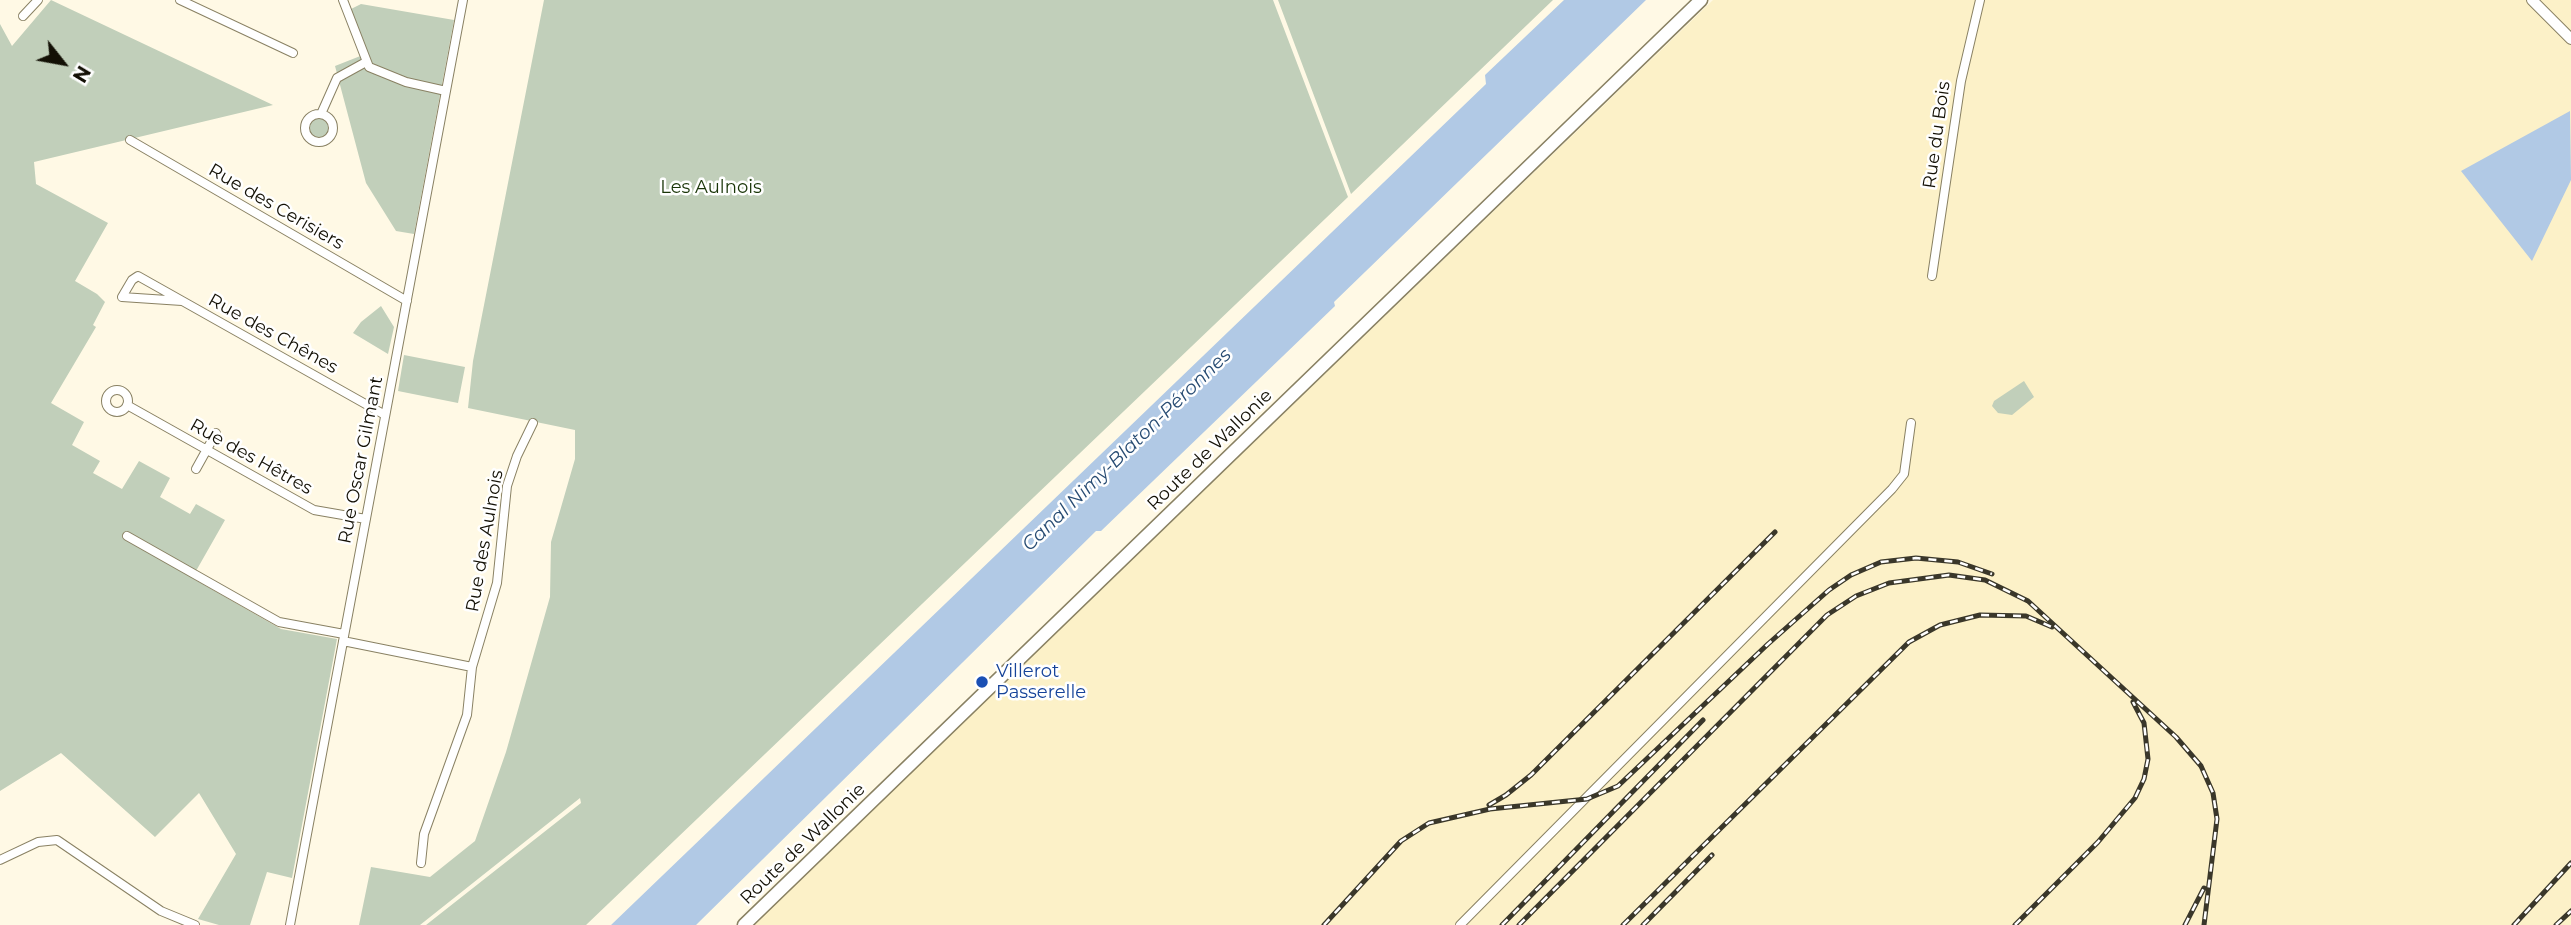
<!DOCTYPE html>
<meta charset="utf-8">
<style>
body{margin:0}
#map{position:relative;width:2571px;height:925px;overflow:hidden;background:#fff9e5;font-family:Montserrat,sans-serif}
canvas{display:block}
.north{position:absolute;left:28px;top:28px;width:70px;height:70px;-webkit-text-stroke:5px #fff;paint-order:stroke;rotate:121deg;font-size:19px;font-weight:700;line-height:28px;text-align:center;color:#131005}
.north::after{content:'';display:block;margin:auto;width:24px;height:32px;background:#131005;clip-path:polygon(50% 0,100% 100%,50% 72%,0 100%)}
</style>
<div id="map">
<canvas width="2571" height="925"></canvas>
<div class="north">N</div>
</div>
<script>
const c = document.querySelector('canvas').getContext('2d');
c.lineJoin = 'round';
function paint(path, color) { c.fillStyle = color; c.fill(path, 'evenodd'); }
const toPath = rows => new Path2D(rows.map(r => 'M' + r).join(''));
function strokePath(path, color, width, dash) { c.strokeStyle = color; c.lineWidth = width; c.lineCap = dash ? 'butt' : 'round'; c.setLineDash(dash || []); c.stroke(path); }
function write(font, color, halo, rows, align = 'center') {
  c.font = font + ' Montserrat,sans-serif'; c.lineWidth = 5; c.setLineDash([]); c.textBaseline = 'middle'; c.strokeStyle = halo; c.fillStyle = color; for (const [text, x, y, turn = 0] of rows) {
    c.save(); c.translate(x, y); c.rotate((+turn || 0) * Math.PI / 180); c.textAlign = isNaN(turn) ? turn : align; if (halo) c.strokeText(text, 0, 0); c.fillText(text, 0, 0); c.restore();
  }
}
paint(toPath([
 [1713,0,2571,0,2571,925,753,925]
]), '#fcf1c8');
paint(toPath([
 [51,0,273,105,34,162,36,184,108,223,75,281,97,294,105,302,93,325,96,327,51,403,84,422,72,445,100,461,93,473,122,489,139,461,170,478,160,497,190,514,196,504,225,520,192,578,281,629,337,639,292,878,267,872,250,925,219,925,198,919,236,854,199,793,155,837,61,753,0,791,0,24,12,46],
 [544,0,1273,0,1348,197,586,925,426,925,581,803,580,798,420,925,359,925,371,867,430,877,475,841,506,752,550,597,551,542,575,459,575,430,468,408,473,361],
 [1278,0,1553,0,1351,194],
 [361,4,454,20,414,234,396,231,366,183,335,66,368,53,351,9],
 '308 128a11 11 0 1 1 22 0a11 11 0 1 1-22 0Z',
 [381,306,394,327,388,354,353,333,361,322],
 [404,355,465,367,458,403,398,391],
 [2024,381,2034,397,2012,415,1998,413,1992,406,1994,401]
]), '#c1cfba');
paint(toPath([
 [1564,0,1646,0,1334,302,1335,306,1101,531,1096,531,696,925,611,925,1486,84,1485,75],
 [2570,111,2571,180,2532,261,2461,171]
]), '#b1c9e5');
const minor = toPath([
 [180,0,293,53],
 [343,0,369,67,406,82,446,91],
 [23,16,38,0],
 [321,114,337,78,366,62],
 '305 128a14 14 0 1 1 28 0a14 14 0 1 1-28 0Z',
 [130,140,407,301],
 [1932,276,1961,81,1980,0],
 [182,301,122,297,132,280,138,276,385,415],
 '106 401a11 11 0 1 1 22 0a11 11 0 1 1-22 0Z',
 [127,405,314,510,366,519],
 [196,469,216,433],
 [127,536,279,622,344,634],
 [343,641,472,667,497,583,507,486,517,456,533,423],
 [0,860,38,842,57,840,161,911,195,925],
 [421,863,424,834,467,715,472,667],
 [290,925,463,0],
 [1460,925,1892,489,1904,474,1911,423]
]);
const tertiary = toPath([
 [2532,0,2571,39]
]);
const primary = toPath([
 [744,925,1701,0]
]);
strokePath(minor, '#898163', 10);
strokePath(tertiary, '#898163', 12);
strokePath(primary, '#898163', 15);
strokePath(minor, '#fff', 8);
strokePath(tertiary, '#fff', 10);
strokePath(primary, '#fff', 12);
const rail = toPath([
 [1489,805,1506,795,1531,775,1775,532],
 [1324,925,1401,841,1429,823,1490,809,1587,799,1618,786,1768,644,1829,590,1851,575,1881,562,1916,558,1958,562,1992,574],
 [1502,925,1703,720],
 [1519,925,1827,615,1856,596,1889,583,1949,575,1985,580,2028,601,2176,737,2201,766,2213,793,2217,819,2204,925],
 [1623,925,1909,642,1940,625,1980,615,2026,616,2052,627],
 [1643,925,1712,855],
 [2015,925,2098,842,2135,798,2144,779,2148,759,2144,723,2133,702],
 [2185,925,2204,888],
 [2514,925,2571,863],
 [2556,925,2571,911]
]);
strokePath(rail, '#3a372a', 5);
strokePath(rail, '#fff', 2.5, [8]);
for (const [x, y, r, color] of [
 [982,682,7,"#1a4fb4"]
]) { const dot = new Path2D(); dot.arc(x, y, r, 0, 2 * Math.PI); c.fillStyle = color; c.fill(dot); strokePath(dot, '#fff', 2.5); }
write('18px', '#131005', '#fff', [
 ["Rue du Bois",1937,135,-82],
 ["Rue des Cerisiers",276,207,30],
 ["Rue des Chênes",273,334,29],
 ["Route de Wallonie",1210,450,-44],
 ["Rue des Hêtres",251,457,29],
 ["Rue Oscar Gilmant",361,460,-79],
 ["Rue des Aulnois",485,541,-80],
 ["Route de Wallonie",803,844,-44]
]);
write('18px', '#193507', '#fff', [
 ["Les Aulnois",711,188]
]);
write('18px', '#164399', '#fff', [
 ["Villerot",996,672],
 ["Passerelle",996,693]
], 'left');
write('italic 19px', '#284c73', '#fff', [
 ["Canal Nimy-Blaton-Péronnes",1127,450,-44]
]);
</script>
